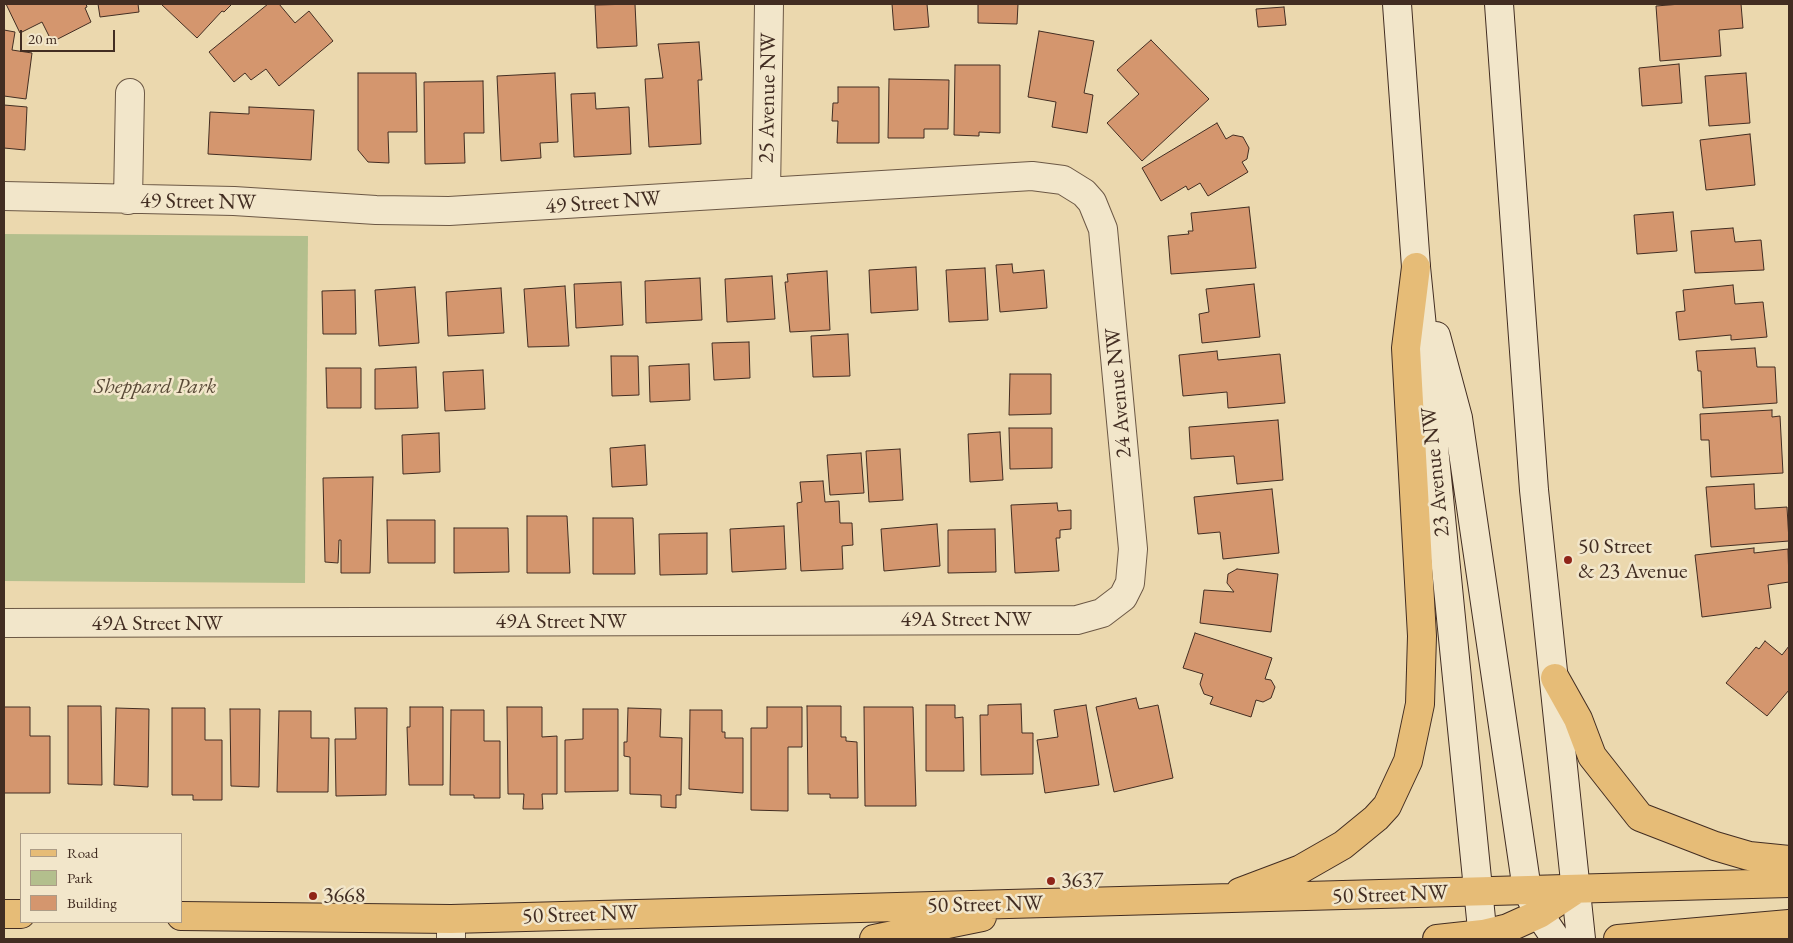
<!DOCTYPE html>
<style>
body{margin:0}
#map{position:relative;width:1793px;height:943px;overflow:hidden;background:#ebd8ae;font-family:"EB Garamond",serif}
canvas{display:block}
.frame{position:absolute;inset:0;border:5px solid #422d22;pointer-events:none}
.legend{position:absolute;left:20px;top:833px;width:162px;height:90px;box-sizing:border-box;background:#f2e6ca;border:1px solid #ac9c87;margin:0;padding:6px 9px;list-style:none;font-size:15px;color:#422d22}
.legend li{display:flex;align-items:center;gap:10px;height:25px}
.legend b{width:25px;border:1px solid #ac9c87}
.scale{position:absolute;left:20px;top:30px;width:95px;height:22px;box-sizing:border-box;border:2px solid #422d22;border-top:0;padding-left:6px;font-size:15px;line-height:18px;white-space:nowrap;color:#422d22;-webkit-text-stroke:4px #f2e6ca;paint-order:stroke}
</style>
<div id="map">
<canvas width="1793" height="943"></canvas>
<div class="frame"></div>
<ul class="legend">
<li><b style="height:6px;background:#e6bc77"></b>Road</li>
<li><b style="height:14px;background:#b3bf8d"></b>Park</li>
<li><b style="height:14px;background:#d4966e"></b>Building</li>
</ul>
<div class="scale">20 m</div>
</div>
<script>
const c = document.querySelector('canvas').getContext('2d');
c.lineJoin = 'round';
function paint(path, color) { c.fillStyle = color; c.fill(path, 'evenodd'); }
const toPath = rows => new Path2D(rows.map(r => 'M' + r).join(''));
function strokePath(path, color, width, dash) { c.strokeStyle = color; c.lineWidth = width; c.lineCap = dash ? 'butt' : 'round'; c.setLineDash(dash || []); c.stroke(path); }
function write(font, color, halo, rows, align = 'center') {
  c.font = font + ' "EB Garamond",serif'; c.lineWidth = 5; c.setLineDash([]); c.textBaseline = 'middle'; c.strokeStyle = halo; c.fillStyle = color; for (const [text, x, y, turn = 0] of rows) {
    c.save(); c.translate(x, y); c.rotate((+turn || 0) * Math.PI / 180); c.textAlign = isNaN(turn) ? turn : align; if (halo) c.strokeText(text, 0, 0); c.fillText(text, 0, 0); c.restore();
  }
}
paint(toPath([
 [4,234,308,236,305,583,4,581]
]), '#b3bf8d');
const building = toPath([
 [6,4,86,4,87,7,85,8,91,22,52,42,42,22,20,33,6,4],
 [98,4,138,4,139,12,100,17,98,4],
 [161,4,232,4,224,12,222,11,197,38,161,4],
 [268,4,279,4,295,23,309,11,333,41,279,86,266,69,251,80,245,73,234,82,209,52,268,4],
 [635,4,637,46,597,48,595,5,635,4],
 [892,4,927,4,929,27,894,30,892,4],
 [978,4,1018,4,1017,24,978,23,978,4],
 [1681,4,1741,4,1743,28,1719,30,1721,56,1660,61,1656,6,1681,4],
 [1284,7,1286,25,1258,27,1256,9,1284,7],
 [4,30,15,32,12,50,32,53,26,99,4,96,4,30],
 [1039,31,1094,41,1084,93,1093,95,1087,133,1052,127,1056,102,1028,97,1039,31],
 [1151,40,1209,99,1142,161,1107,123,1139,94,1117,70,1151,40],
 [699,42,702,80,698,80,701,144,649,147,645,79,663,78,658,44,699,42],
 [1679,64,1682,103,1642,106,1639,68,1679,64],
 [955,65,1000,65,1000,133,979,132,979,136,954,135,955,65],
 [358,73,416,73,417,132,388,132,389,163,368,162,358,150,358,73],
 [555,73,558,142,540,143,541,158,501,161,497,76,555,73],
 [1746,73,1750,123,1709,126,1705,76,1746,73],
 [889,79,949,80,948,129,924,129,924,138,888,138,889,79],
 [483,81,484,133,464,133,465,163,425,164,424,82,483,81],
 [838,87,879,87,879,143,837,143,838,121,832,121,833,103,838,103,838,87],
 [595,93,596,109,629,107,631,154,574,157,571,94,595,93],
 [4,105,27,107,25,150,4,148,4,105],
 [249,107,314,110,311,160,208,154,210,112,249,114,249,107],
 [1217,123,1226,139,1233,135,1243,137,1249,148,1247,159,1242,162,1248,172,1208,196,1200,183,1188,190,1186,186,1161,201,1142,168,1217,123],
 [1750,134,1755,185,1706,190,1700,140,1750,134],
 [1249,207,1256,268,1171,274,1168,236,1189,234,1188,231,1193,231,1191,213,1249,207],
 [1673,212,1677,251,1637,254,1634,215,1673,212],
 [1733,228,1735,242,1761,240,1764,270,1695,273,1691,231,1733,228],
 [1012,264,1013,273,1044,270,1047,308,1000,312,996,265,1012,264],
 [916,267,918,310,871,313,869,270,916,267],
 [985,268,988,320,949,322,946,270,985,268],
 [827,271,830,330,790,332,785,282,788,282,787,274,827,271],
 [772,276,775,319,727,322,725,279,772,276],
 [700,278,702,320,646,323,645,281,700,278],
 [621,282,623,325,576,328,574,284,621,282],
 [1254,284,1260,337,1202,343,1199,314,1209,312,1206,289,1254,284],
 [1733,285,1735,304,1763,302,1767,337,1731,340,1731,335,1679,340,1676,312,1685,311,1683,290,1733,285],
 [565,286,569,346,528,347,524,289,565,286],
 [415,287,419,343,379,346,375,290,415,287],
 [501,288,504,333,448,336,446,292,501,288],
 [355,290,356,334,323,334,322,291,355,290],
 [848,334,850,376,813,377,811,336,848,334],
 [749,342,750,378,714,380,712,343,749,342],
 [1755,348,1757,367,1775,367,1777,403,1703,408,1701,371,1698,371,1696,351,1755,348],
 [1217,351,1218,360,1280,354,1285,403,1228,408,1227,392,1183,396,1179,355,1217,351],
 [611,356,638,356,639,395,612,396,611,356],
 [689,364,690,400,650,402,649,366,689,364],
 [416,367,418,408,375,409,375,369,416,367],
 [326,368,361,368,361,408,327,408,326,368],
 [483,370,485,409,445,411,443,372,483,370],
 [1010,374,1051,374,1051,414,1009,415,1010,374],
 [1772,410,1772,417,1780,416,1783,473,1711,477,1709,440,1701,440,1700,414,1772,410],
 [1278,420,1283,480,1237,484,1234,456,1191,459,1189,427,1278,420],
 [1009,428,1052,428,1052,468,1010,469,1009,428],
 [1000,432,1003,480,970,482,968,434,1000,432],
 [439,433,440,472,403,474,402,435,439,433],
 [645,445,647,485,612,487,610,448,645,445],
 [900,449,903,500,869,502,866,451,900,449],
 [861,453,864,493,830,495,827,455,861,453],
 [373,477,370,573,341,573,341,540,339,540,338,563,325,562,323,478,373,477],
 [823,481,825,502,839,501,840,523,852,523,853,545,842,546,843,569,801,571,797,503,802,502,800,482,823,481],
 [1754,484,1755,509,1787,507,1789,541,1711,547,1706,487,1754,484],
 [1272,489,1279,553,1223,559,1220,532,1198,534,1194,497,1272,489],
 [1057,503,1058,511,1071,510,1071,529,1060,530,1060,538,1056,538,1059,571,1015,573,1011,505,1057,503],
 [527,516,567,516,570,573,527,573,527,516],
 [593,518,633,518,635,574,593,574,593,518],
 [387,520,435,520,435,563,388,563,387,520],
 [937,524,940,566,884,571,881,529,937,524],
 [784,526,786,569,732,572,730,529,784,526],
 [454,528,508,528,509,572,454,573,454,528],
 [995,529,996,572,948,573,948,530,995,529],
 [707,533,707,574,660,575,659,534,707,533],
 [1754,548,1754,553,1788,549,1789,582,1768,585,1771,608,1702,617,1695,555,1754,548],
 [1237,569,1278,574,1271,632,1200,623,1204,590,1234,592,1227,583,1228,574,1237,569],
 [1195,633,1272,658,1265,679,1271,680,1275,687,1271,698,1263,702,1256,700,1251,717,1210,704,1213,697,1204,694,1200,684,1203,674,1183,668,1195,633],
 [1765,641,1782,655,1789,646,1789,690,1767,716,1726,683,1756,647,1759,649,1765,641],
 [1136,698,1139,709,1158,705,1173,778,1114,792,1096,707,1136,698],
 [1021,704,1022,733,1033,733,1033,774,981,775,980,715,988,715,988,705,1021,704],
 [926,705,955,705,955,718,963,717,964,771,926,771,926,705],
 [1086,705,1099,785,1045,793,1037,740,1058,737,1054,710,1086,705],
 [68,706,101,706,102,785,68,784,68,706],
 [807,706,841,706,841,737,846,737,846,741,857,742,858,798,830,798,830,794,808,794,807,706],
 [4,707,30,707,30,736,50,736,50,793,4,793,4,707],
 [410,707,443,707,443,785,409,785,407,727,410,727,410,707],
 [507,707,542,707,542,737,557,736,557,794,542,794,543,809,523,809,524,794,508,794,507,707],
 [767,707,802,707,802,747,788,747,788,811,751,810,751,728,767,728,767,707],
 [864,707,913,707,916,806,865,806,864,707],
 [116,708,149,709,148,787,114,785,116,708],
 [172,708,205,708,205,740,222,740,222,800,193,800,193,795,172,795,172,708],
 [355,708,387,708,386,795,336,796,335,739,356,739,355,708],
 [628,708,661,709,660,737,682,738,681,795,676,795,676,808,661,807,661,795,630,794,630,757,624,756,624,742,627,742,628,708],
 [230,709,260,709,259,787,231,786,230,709],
 [583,709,618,709,618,791,565,792,565,740,583,739,583,709],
 [451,710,484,710,484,741,500,741,500,798,474,798,474,795,450,795,451,710],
 [690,710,722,710,722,732,725,732,725,738,743,738,743,793,689,789,690,710],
 [279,711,311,711,311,738,329,738,328,792,277,792,279,711]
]);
paint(building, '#d4966e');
strokePath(building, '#422d22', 1);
const street = toPath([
 [766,192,769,4],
 [4,196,234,201,376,210,449,211,1032,176,1063,180,1084,193,1092,202,1103,229,1133,549,1130,583,1123,597,1102,613,1077,620,4,623],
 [128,200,130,93],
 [451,939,451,919]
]);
const secondary = toPath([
 [1397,4,1416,267,1483,939],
 [1499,4,1534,490,1581,939],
 [1436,336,1458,418,1527,890,1539,914,1556,939]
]);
const primary = toPath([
 [1555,678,1578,719,1592,756,1640,817,1715,846,1749,856,1789,860],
 [1240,892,1301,869,1343,845,1376,818,1387,806,1408,761,1420,704,1422,636,1406,348,1416,267],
 [4,914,21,914],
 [181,916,451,919,1789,883],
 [874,939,982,917],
 [1437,939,1483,934,1508,928,1539,914,1575,890],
 [1618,939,1789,924]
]);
strokePath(street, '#6c5845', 30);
strokePath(secondary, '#422d22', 30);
strokePath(primary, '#422d22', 30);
strokePath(street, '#f2e6ca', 28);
strokePath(secondary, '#f2e6ca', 28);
strokePath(primary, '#e6bc77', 28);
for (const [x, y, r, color] of [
 [1568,560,5,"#8f2418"],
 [1051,881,5,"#8f2418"],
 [313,896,5,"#8f2418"]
]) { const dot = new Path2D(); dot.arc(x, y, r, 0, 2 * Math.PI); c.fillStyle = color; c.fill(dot); strokePath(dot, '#f2e6ca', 2); }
write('22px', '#422d22', '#f2e6ca', [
 ["25 Avenue NW",768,98,-89],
 ["49 Street NW",198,202,1],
 ["49 Street NW",603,203,-4],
 ["24 Avenue NW",1119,393,-95],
 ["23 Avenue NW",1436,472,-96],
 ["49A Street NW",966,620],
 ["49A Street NW",561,622],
 ["49A Street NW",157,624],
 ["50 Street NW",1390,895,-2],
 ["50 Street NW",985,905,-1],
 ["50 Street NW",580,915,-2]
]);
write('italic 22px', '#594a37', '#f2e6ca', [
 ["Sheppard Park",155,387]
]);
write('22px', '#422d22', '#f2e6ca', [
 ["50 Street",1578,547],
 ["& 23 Avenue",1578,572],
 ["3637",1061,881],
 ["3668",323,896]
], 'left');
</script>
